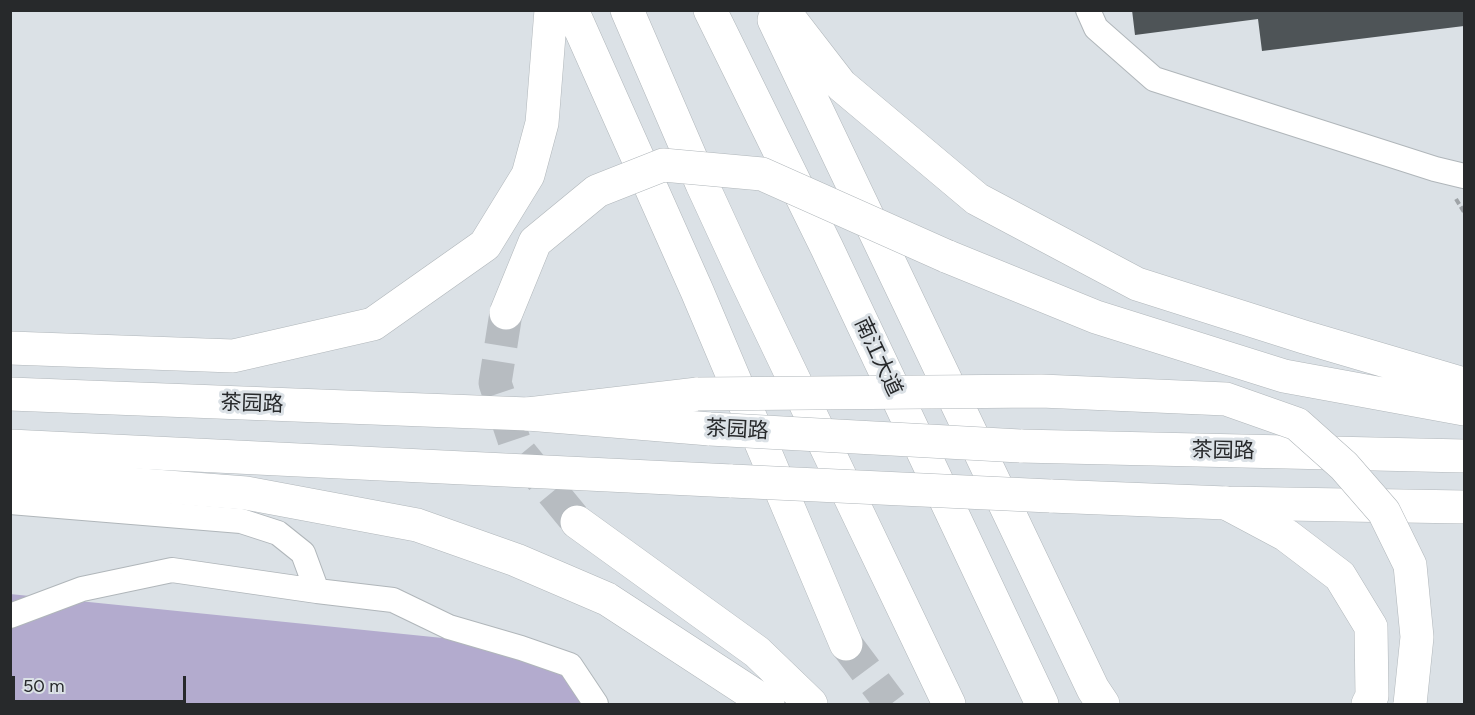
<!DOCTYPE html>
<meta charset="utf-8">
<style>
body{margin:0}
#map{position:relative;width:1475px;height:715px;overflow:hidden;background:#dbe1e6;font-family:Figtree,sans-serif}
canvas{display:block}
.frame{position:absolute;inset:0;border:12px solid #27292b;pointer-events:none}
.scale{position:absolute;left:12px;top:676px;width:174px;height:27px;box-sizing:border-box;border:3px solid #27292b;border-top:0;padding-left:8px;font-size:18px;line-height:21px;white-space:nowrap;color:#27292b;-webkit-text-stroke:4px #dbe1e6;paint-order:stroke}
</style>
<div id="map">
<canvas width="1475" height="715"></canvas>
<div class="frame"></div>
<div class="scale">50 m</div>
</div>
<script>
const c = document.querySelector('canvas').getContext('2d');
c.lineJoin = 'round';
function paint(path, color) { c.fillStyle = color; c.fill(path, 'evenodd'); }
const toPath = rows => new Path2D(rows.map(r => 'M' + r).join(''));
function strokePath(path, color, width, dash) { c.strokeStyle = color; c.lineWidth = width; c.lineCap = dash ? 'butt' : 'round'; c.setLineDash(dash || []); c.stroke(path); }
function write(font, color, halo, rows, align = 'center') {
  c.font = font + ' Figtree,"Noto Sans SC",sans-serif'; c.lineWidth = 6; c.setLineDash([]); c.textBaseline = 'middle'; c.strokeStyle = halo; c.fillStyle = color; for (const [text, x, y, turn = 0] of rows) {
    c.save(); c.translate(x, y); c.rotate((+turn || 0) * Math.PI / 180); c.textAlign = isNaN(turn) ? turn : align; if (halo) c.strokeText(text, 0, 0); c.fillText(text, 0, 0); c.restore();
  }
}
paint(toPath([
 [10,594,551,649,609,704,11,704]
]), '#b3abce');
paint(toPath([
 [1132,10,1464,10,1464,26,1262,51,1258,19,1135,35]
]), '#4e5457');
strokePath(toPath([
 [506,313,495,383,517,449,577,522],
 [846,644,891,704]
]), '#b7bcc1', 33, [33, 16]);
const minor = toPath([
 [1088,10,1096,28,1154,79,1435,169,1464,176],
 [10,502,241,521,278,533,303,553,317,591],
 [10,616,82,589,172,570,317,591,393,600,449,627,521,648,570,665,596,704]
]);
const primary = toPath([
 [10,394,528,414,710,429],
 [10,446,732,481],
 [1020,446,1464,456],
 [1050,496,1226,503,1464,507]
]);
const trunk = toPath([
 [572,10,697,291,846,644],
 [627,10,702,184,743,273,949,704],
 [710,10,827,248,1042,704],
 [783,10,841,85,977,199,1137,284,1304,337,1464,384],
 [774,20,1093,689,1103,704],
 [946,256,1096,317,1284,376,1464,409],
 [10,348,233,356,373,324,485,245,528,175,542,123,551,10],
 [528,414,698,394],
 [10,475,246,493,417,525,516,560,607,599,768,704],
 [1226,503,1286,535,1340,576,1371,627,1372,696,1368,704],
 [577,522,757,652,811,704]
]);
strokePath(minor, '#b0b6ba', 26);
strokePath(primary, '#b0b6ba', 34);
strokePath(trunk, '#b0b6ba', 34);
strokePath(toPath([
 [1456,199,1464,212]
]), '#9fa4a8', 4, [6, 3]);
strokePath(minor, '#fff', 24);
strokePath(primary, '#fff', 33);
strokePath(trunk, '#fff', 33);
const primaryBridge = toPath([
 [710,429,1020,446],
 [732,481,1050,496]
]);
const trunkBridge = toPath([
 [506,313,535,242,597,191,663,165,762,174,946,256],
 [698,394,1041,391,1226,399,1297,424,1344,466,1384,512,1410,565,1417,637,1410,704]
]);
strokePath(primaryBridge, '#b0b6ba', 34, []);
strokePath(trunkBridge, '#b0b6ba', 34, []);
strokePath(primaryBridge, '#fff', 33);
strokePath(trunkBridge, '#fff', 33);
write('21px', '#27292b', '#dbe1e6', [
 ["南江大道",878,357,65],
 ["茶园路",252,404,2],
 ["茶园路",737,430,3],
 ["茶园路",1223,451,1]
]);
</script>
